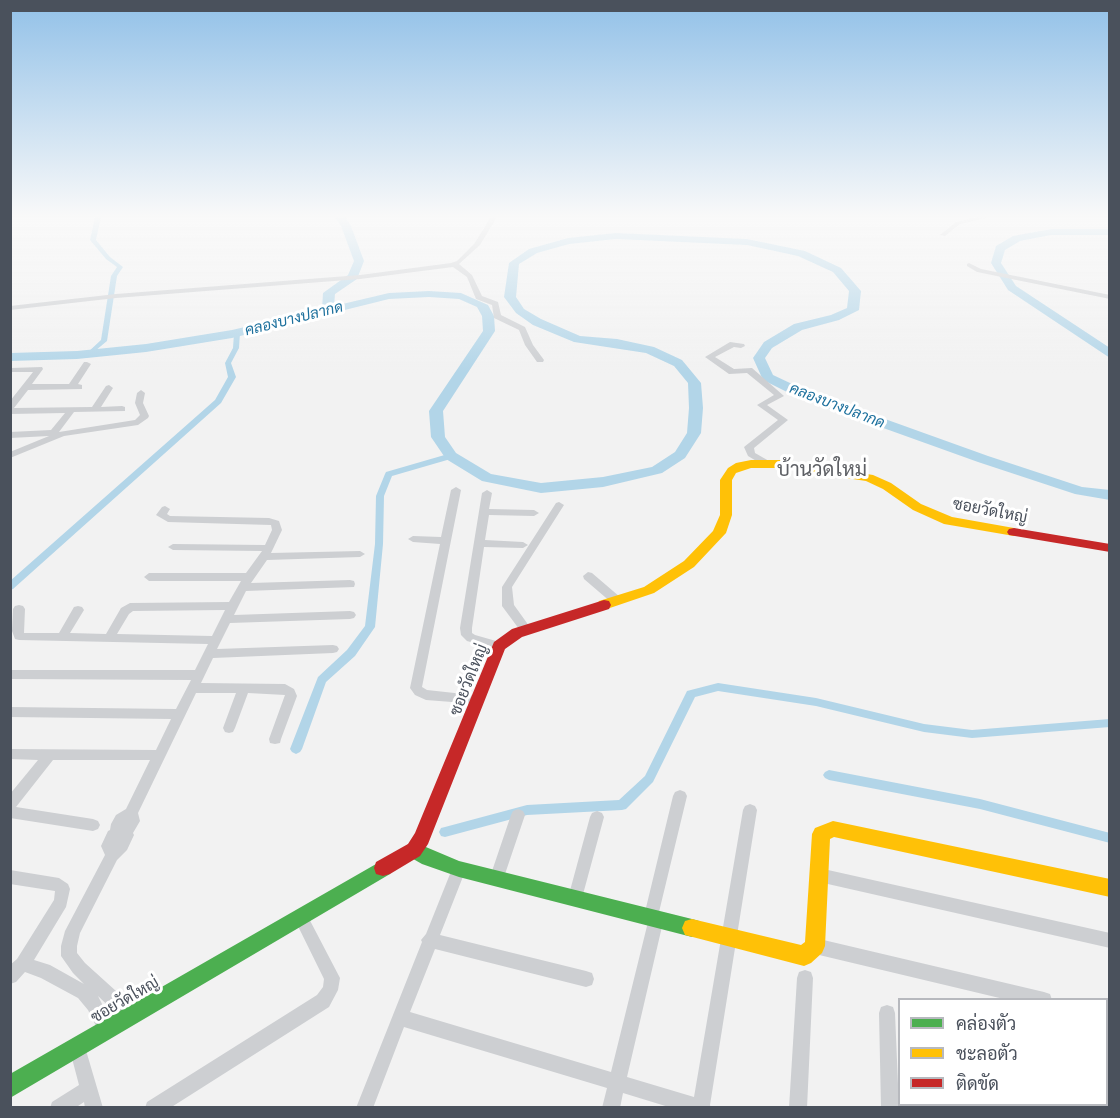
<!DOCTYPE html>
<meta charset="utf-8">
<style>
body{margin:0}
#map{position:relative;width:1120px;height:1118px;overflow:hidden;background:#f2f2f2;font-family:Montserrat,Sarabun,sans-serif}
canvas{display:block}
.frame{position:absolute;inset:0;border:12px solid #4a515c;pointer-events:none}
.legend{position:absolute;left:898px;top:998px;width:210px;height:108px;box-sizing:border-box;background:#fff;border:2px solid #b7b9be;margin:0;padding:8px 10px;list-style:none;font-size:18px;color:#4a515c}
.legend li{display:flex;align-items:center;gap:12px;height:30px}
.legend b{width:30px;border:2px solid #b7b9be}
</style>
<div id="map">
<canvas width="1120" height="1118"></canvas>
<div class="frame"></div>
<ul class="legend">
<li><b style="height:8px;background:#4caf50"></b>คล่องตัว</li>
<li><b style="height:8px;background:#ffc107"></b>ชะลอตัว</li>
<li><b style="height:8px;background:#c62828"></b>ติดขัด</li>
</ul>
</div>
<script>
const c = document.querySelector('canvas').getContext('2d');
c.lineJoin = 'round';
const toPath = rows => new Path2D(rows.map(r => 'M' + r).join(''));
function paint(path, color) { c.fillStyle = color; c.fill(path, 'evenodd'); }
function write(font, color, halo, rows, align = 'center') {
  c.font = font + ' Montserrat,Sarabun,sans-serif'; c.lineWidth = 6; c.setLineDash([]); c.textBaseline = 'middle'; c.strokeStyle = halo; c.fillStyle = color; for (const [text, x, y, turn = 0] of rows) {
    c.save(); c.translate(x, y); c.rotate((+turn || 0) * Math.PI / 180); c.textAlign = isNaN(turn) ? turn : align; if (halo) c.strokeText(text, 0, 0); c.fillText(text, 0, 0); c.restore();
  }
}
paint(toPath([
 [95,217,101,217,96,240,110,257,123,267,117,276,107,341,89,356,86,354,87,353,101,340,111,276,117,267,106,259,90,240,95,217],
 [237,331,240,333,239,348,231,363,236,377,221,403,13,589,10,590,10,581,215,400,228,377,225,363,233,348,234,333,237,331],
 [448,454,451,454,455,456,454,458,392,476,384,496,383,544,375,627,355,656,326,682,302,749,300,752,296,754,292,752,290,749,318,677,347,650,365,626,375,544,376,496,385,474,386,472,448,454],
 [718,683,816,698,924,724,972,730,1110,719,1110,727,972,738,924,732,816,706,718,691,695,697,653,782,626,809,622,810,527,815,445,837,441,836,439,832,441,828,445,827,527,805,619,800,645,776,687,691,718,683],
 [829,770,980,799,1110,833,1110,843,980,809,829,780,825,778,823,775,825,772,829,770]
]), '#b2d5e8');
paint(toPath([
 [335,217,345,217,351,226,364,261,357,279,335,294,334,306,389,293,429,291,461,293,488,305,494,316,495,331,443,411,445,437,456,453,491,474,541,483,603,477,652,467,675,452,687,433,689,408,688,383,674,366,646,353,574,342,533,325,516,313,504,297,509,263,529,249,568,238,616,233,747,239,805,251,841,268,861,291,859,310,839,320,802,330,772,348,765,358,773,375,807,391,988,456,1082,487,1110,490,1110,500,1075,494,978,462,797,397,763,380,753,358,764,342,794,324,831,315,847,308,849,291,833,272,798,256,747,245,616,239,569,244,537,253,519,264,516,297,524,309,541,319,580,336,617,339,654,347,682,360,701,383,703,408,701,433,685,458,662,473,603,487,541,493,482,481,446,459,431,437,429,411,483,331,482,316,477,307,459,299,429,297,389,299,232,338,146,352,77,359,10,361,10,353,77,351,146,344,232,330,322,309,323,293,348,275,354,261,341,226,335,217],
 [1051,229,1110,229,1110,235,1051,235,1020,241,1005,250,1001,263,1016,286,1110,348,1110,358,1008,290,991,263,996,246,1013,236,1051,229]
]), '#b2d5e8');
paint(toPath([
 [491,217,497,217,480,245,459,264,472,275,482,296,498,302,501,315,525,327,533,345,544,360,543,362,537,362,525,345,519,330,494,318,492,305,476,299,467,277,453,267,360,279,116,298,10,310,10,306,116,294,360,275,451,263,457,261,474,244,491,217],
 [978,217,989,217,960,224,945,236,940,235,956,222,978,217],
 [969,263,981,269,1110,295,1110,299,977,272,967,266,967,264,969,263],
 [730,342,744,344,745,346,741,348,734,347,715,357,734,369,752,368,784,396,767,405,788,420,754,448,755,453,769,461,771,463,769,465,763,465,748,456,744,447,778,420,757,405,774,395,747,373,729,374,705,357,730,342],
 [84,362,87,362,91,364,78,384,82,385,82,389,28,390,14,408,92,407,106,386,109,385,113,388,101,407,122,406,125,407,125,411,74,412,59,432,135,420,140,415,135,403,137,393,141,390,145,393,143,403,149,416,148,418,138,425,64,436,10,458,10,452,49,436,10,438,10,432,51,430,65,413,10,414,10,401,33,372,10,372,10,368,42,367,43,369,32,384,69,384,84,362],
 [456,487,461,490,422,687,427,690,482,696,484,699,482,702,478,704,426,700,415,695,410,688,440,544,413,542,408,539,413,536,441,537,451,490,456,487],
 [487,490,492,493,489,509,534,510,539,513,534,516,489,515,485,540,523,542,528,545,523,548,484,547,472,628,472,633,475,635,503,643,505,646,503,649,499,650,467,641,461,635,460,628,482,493,487,490],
 [559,502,564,505,512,587,514,605,532,630,530,633,526,634,522,633,502,606,502,587,556,503,559,502],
 [165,506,170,509,167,514,170,516,269,518,279,521,282,530,271,553,360,551,365,554,360,557,267,560,251,583,350,580,354,581,355,584,354,587,246,591,234,615,350,611,354,612,356,615,354,618,350,619,230,623,217,649,333,645,337,646,339,649,337,652,333,653,213,658,201,683,285,684,294,689,297,696,281,739,280,743,275,744,270,743,269,739,285,695,248,693,235,728,233,732,229,733,225,732,223,728,236,693,196,693,138,813,140,821,133,833,134,835,127,850,117,860,80,933,77,946,77,953,85,963,137,1010,139,1016,137,1022,131,1024,125,1022,98,996,115,1030,113,1036,107,1038,101,1036,88,1010,78,998,41,978,25,972,16,982,10,984,10,965,17,959,54,900,55,891,10,884,10,870,59,878,68,884,70,889,66,907,34,960,50,965,84,984,73,973,61,956,61,946,65,931,105,855,101,846,108,831,110,830,111,824,116,815,126,809,150,760,53,760,16,807,93,819,98,821,100,825,98,829,93,831,10,818,10,794,38,760,10,759,10,749,156,750,171,719,10,717,10,707,176,709,191,680,12,679,10,678,10,670,195,670,208,644,19,640,15,639,12,631,13,609,15,606,19,605,23,606,25,609,24,633,59,633,74,607,78,606,82,607,84,610,70,633,106,634,121,608,130,603,229,602,241,581,149,581,144,577,149,573,246,573,262,551,173,550,168,547,173,544,265,545,272,530,271,525,168,522,156,515,162,507,165,506],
 [225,610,212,636,117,634,129,614,133,611,225,610],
 [588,572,592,573,620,597,622,600,620,603,612,603,584,579,583,576,588,572],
 [680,790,685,792,687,796,659,912,662,913,664,918,627,1077,694,1097,743,810,745,806,750,804,755,806,757,810,710,1105,711,1108,672,1108,623,1093,620,1108,602,1108,607,1088,404,1027,373,1108,356,1108,422,942,421,940,426,934,454,864,459,862,464,864,466,869,440,935,586,971,592,973,594,979,592,985,586,987,435,949,410,1012,611,1072,648,922,646,921,644,916,673,796,675,792,680,790],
 [518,809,523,811,525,815,504,877,502,882,497,884,492,882,490,877,511,815,513,811,518,809],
 [597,811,602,813,604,817,582,898,580,903,575,905,570,903,568,898,590,817,592,813,597,811],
 [819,868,1110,933,1110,948,819,882,814,880,812,875,814,870,819,868],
 [300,909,305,911,340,978,338,990,329,1007,170,1108,145,1108,147,1102,317,995,323,987,324,979,293,916,295,911,300,909],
 [815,938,1044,992,1050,994,1052,1000,1008,1000,815,954,810,951,807,946,810,941,815,938],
 [805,970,811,972,813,978,807,1108,789,1108,797,978,799,972,805,970],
 [887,1005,893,1007,895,1013,899,1108,881,1108,879,1013,881,1007,887,1005],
 [1106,1006,1110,1006,1110,1022,1106,1022,1106,1006],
 [77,1039,83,1041,85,1047,103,1108,85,1108,84,1102,75,1108,50,1108,52,1102,79,1085,69,1047,71,1041,77,1039],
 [972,1104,990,1104,990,1108,972,1108,972,1104],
 [1065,1104,1083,1104,1083,1108,1065,1108,1065,1104]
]), '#cdcfd2');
paint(toPath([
 [414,842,459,861,692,919,699,921,702,928,699,935,692,937,459,877,422,864,408,856,405,850,408,844,414,842],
 [383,860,390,862,392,868,390,874,10,1098,10,1074,383,860]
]), '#4caf50');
paint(toPath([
 [751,460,781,460,873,475,891,483,921,504,952,517,1014,528,1021,532,1014,536,944,524,913,510,883,489,866,481,781,468,751,468,736,473,732,480,732,515,726,533,694,567,654,593,604,610,599,609,597,605,599,601,644,587,684,561,713,531,720,515,720,480,728,468,736,463,751,460],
 [833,821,1110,879,1110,897,834,837,830,839,825,946,822,953,811,963,804,966,685,935,682,928,685,921,692,919,801,945,805,942,812,834,815,828,833,821]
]), '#ffc107');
paint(toPath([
 [1014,528,1110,544,1110,552,1009,535,1007,532,1009,529,1014,528],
 [604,600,609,601,611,605,609,609,522,637,505,649,428,844,420,856,390,874,383,876,376,874,374,868,376,862,408,844,415,833,494,642,512,629,604,600]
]), '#c62828');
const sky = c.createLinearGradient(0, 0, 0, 373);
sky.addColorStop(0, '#92c1e8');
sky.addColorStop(0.58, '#f9f9f9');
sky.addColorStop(1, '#f9f9f900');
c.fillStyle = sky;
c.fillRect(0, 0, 1120, 373);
write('italic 15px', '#1c709d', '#fff', [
 ["คลองบางปลากด",294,319,-14],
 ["คลองบางปลากด",837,406,21]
]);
write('16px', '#4a515c', '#fff', [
 ["ซอยวัดใหญ่",990,511,11],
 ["ซอยวัดใหญ่",469,680,-68],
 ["ซอยวัดใหญ่",125,1000,-30]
]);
write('20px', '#5e6065', '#fff', [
 ["บ้านวัดใหม่",822,470]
]);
</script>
